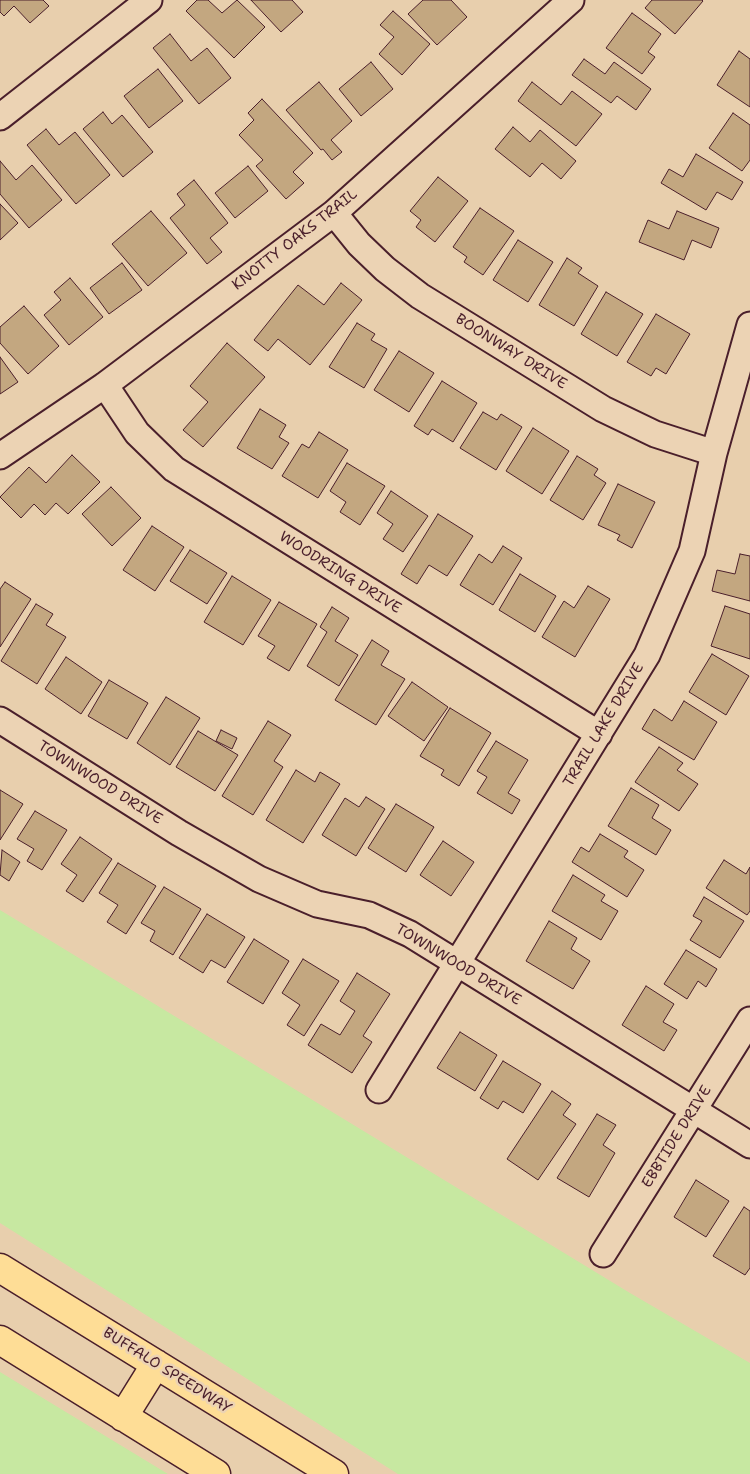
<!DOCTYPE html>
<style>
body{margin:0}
canvas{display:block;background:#e8cfad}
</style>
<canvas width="750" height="1474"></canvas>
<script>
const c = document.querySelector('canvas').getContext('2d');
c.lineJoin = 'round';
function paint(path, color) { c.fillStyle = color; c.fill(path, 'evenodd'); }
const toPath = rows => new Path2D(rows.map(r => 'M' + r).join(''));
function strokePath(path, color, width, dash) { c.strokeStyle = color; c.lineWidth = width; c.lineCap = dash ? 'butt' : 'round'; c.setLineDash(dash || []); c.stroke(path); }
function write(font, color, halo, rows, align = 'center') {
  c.font = font + ' "Shantell Sans",sans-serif'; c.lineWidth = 5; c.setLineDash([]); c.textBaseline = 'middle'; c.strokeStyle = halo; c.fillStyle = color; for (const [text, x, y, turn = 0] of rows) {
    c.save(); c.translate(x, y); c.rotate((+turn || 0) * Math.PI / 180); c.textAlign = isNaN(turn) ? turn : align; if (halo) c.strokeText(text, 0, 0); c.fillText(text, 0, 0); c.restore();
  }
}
paint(toPath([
 [0,910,630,1293,750,1363,750,1474,398,1474,0,1223],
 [0,1372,168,1474,0,1474]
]), '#c7e8a1');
const building = toPath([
 [0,0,43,0,49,6,30,23,14,6,4,16,0,12,0,0],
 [197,0,208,0,222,13,237,0,265,27,234,58,186,11,197,0],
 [251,0,292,0,303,12,281,32,251,0],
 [423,0,451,0,467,17,437,45,408,14,423,0],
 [652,0,702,0,703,1,675,34,645,8,652,0],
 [393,11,430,44,402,75,379,54,394,37,380,25,393,11],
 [632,13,661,34,648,52,655,57,642,74,606,48,632,13],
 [170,34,191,61,207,48,231,78,199,104,153,48,170,34],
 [739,51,750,59,750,107,717,85,739,51],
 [584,59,605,74,614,62,651,89,636,110,617,96,611,103,572,75,584,59],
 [371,62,393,89,361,116,339,89,371,62],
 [158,69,183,101,149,128,124,96,158,69],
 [319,82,352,121,331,140,342,152,332,160,323,149,321,150,286,110,319,82],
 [532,82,561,105,572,91,602,114,576,146,518,101,532,82],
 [262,99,313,153,293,172,304,183,286,199,256,166,263,160,239,135,254,120,248,113,262,99],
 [103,112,112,124,122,115,153,152,123,177,83,129,103,112],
 [733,113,750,125,750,160,742,171,709,148,733,113],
 [513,127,530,142,540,130,576,161,561,179,542,163,530,177,495,149,513,127],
 [46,129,59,145,75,132,110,175,76,204,27,145,46,129],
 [696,154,743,182,732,200,717,192,706,210,661,183,669,169,683,177,696,154],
 [0,161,16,180,32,165,62,200,29,228,0,194,0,161],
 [248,166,268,191,235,218,215,193,248,166],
 [438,177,468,201,435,242,416,227,421,220,410,211,438,177],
 [194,180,228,223,210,238,222,252,207,264,170,218,185,205,177,194,194,180],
 [0,204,18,223,0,240,0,204],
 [480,208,514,231,483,275,464,262,467,257,453,247,480,208],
 [151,211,187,253,148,286,112,244,151,211],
 [677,211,719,228,711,248,692,240,684,260,639,242,648,220,669,229,677,211],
 [518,240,553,262,528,302,493,280,518,240],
 [567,258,582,268,578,273,598,286,574,326,539,305,567,258],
 [122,263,142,290,109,314,90,288,122,263],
 [70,278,103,317,69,345,44,315,61,300,54,292,70,278],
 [341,283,362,300,310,365,278,339,268,351,254,340,298,285,324,305,341,283],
 [606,292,643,314,617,356,581,334,606,292],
 [24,306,59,346,28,374,0,343,0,327,24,306],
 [656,314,690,334,666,374,656,368,651,376,627,362,656,314],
 [357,323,375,334,371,340,387,349,364,388,329,367,357,323],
 [227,343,265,377,203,447,183,430,208,402,190,386,227,343],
 [399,351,434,373,409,412,374,390,399,351],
 [0,357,18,382,0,394,0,357],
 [442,381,477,403,453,442,432,429,428,435,414,426,442,381],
 [260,409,286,425,279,437,289,443,272,469,237,448,260,409],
 [483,412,497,420,501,414,522,427,496,470,460,448,483,412],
 [533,428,569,451,542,494,506,471,533,428],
 [319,432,348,450,318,498,282,476,302,444,309,448,319,432],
 [72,455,100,482,68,514,56,503,45,515,34,504,21,518,0,497,29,467,46,483,72,455],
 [577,456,598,469,594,475,606,483,583,520,550,500,577,456],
 [347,463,385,486,360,525,340,512,346,502,330,491,347,463],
 [618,484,655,502,632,548,617,540,620,535,598,525,618,484],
 [111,487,141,518,112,546,82,514,111,487],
 [391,491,428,516,403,552,383,539,393,524,377,513,391,491],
 [438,514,473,536,447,576,429,565,417,584,401,574,438,514],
 [152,526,184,547,155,591,123,570,152,526],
 [503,546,522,558,493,605,460,585,479,554,492,563,503,546],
 [190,550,227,573,207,604,170,581,190,550],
 [740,554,750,556,750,601,712,591,717,570,735,574,740,554],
 [520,574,556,596,535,632,499,610,520,574],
 [232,576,271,600,243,645,204,622,232,576],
 [5,582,31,599,0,647,0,589,5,582],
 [588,586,610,599,575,657,542,637,564,601,574,608,588,586],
 [279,602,317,624,289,671,267,658,275,646,258,636,279,602],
 [36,604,53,614,46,625,66,637,37,684,1,661,36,604],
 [725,606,750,614,750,659,711,646,725,606],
 [332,607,349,618,335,641,358,655,339,686,307,666,327,632,320,627,332,607],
 [372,640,389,651,381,665,405,679,376,725,335,700,372,640],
 [712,654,749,676,726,715,689,692,712,654],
 [66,657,102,682,81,714,45,689,66,657],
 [109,680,148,703,127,739,88,716,109,680],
 [412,682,448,707,424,741,388,716,412,682],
 [166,697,200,718,170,765,137,743,166,697],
 [684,701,717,722,694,760,642,729,654,709,672,721,684,701],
 [450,708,491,733,459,786,441,775,444,770,420,756,450,708],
 [268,721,291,735,274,761,283,767,253,815,222,796,268,721],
 [221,730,237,738,232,749,216,741,221,730],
 [198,731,238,755,215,791,176,767,198,731],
 [496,741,528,760,508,793,520,800,512,814,477,793,487,777,477,771,496,741],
 [659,747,683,763,677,770,698,784,679,811,635,782,659,747],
 [296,770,315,782,320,772,340,784,303,843,266,820,296,770],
 [631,788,659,805,652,818,671,830,656,855,608,826,631,788],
 [0,790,23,804,0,840,0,790],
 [366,797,385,809,356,856,322,835,345,798,359,807,366,797],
 [396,804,434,827,406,872,368,848,396,804],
 [35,811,67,830,42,870,27,861,34,849,17,839,35,811],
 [600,834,628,851,624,857,644,870,627,897,572,862,581,847,589,852,600,834],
 [80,837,112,859,83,902,66,891,77,875,61,864,80,837],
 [443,841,474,862,451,896,420,875,443,841],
 [2,850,20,862,9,881,0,875,2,850],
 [724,860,746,874,750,867,750,911,747,915,706,888,724,860],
 [118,863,156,886,126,934,107,922,118,905,99,893,118,863],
 [573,875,605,895,601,901,618,911,601,940,552,911,573,875],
 [164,887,201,909,173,955,150,941,155,931,141,923,164,887],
 [704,897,744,921,720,958,690,940,702,921,693,916,704,897],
 [207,914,245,937,225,968,211,960,203,973,179,958,207,914],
 [549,921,577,938,571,949,590,961,573,989,526,961,549,921],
 [254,939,289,961,263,1004,227,982,254,939],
 [686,950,717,969,706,987,698,981,687,999,664,984,686,950],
 [303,959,339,981,304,1036,287,1025,300,1005,282,993,303,959],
 [357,973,390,994,363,1036,372,1042,352,1073,308,1045,321,1024,340,1035,355,1011,340,1001,357,973],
 [646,986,674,1004,663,1022,677,1030,664,1051,622,1025,646,986],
 [460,1032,497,1055,475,1091,437,1068,460,1032],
 [503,1061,541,1084,523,1113,503,1101,498,1109,480,1098,503,1061],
 [552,1091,571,1104,563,1115,576,1124,538,1180,507,1159,552,1091],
 [597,1114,616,1125,603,1145,615,1153,589,1197,557,1178,597,1114],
 [696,1180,729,1201,706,1237,674,1217,696,1180],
 [744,1207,750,1211,750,1268,745,1275,713,1256,744,1207]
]);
paint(building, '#c3a780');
strokePath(building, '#4a1f2b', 1);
const minor = toPath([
 [0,117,149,0],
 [334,213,359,244,385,269,420,296,501,346,603,409,655,434,714,453],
 [105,385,137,433,174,469,599,734],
 [0,456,105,385,334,213,571,0],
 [0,720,179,833,259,879,317,904,369,915,410,934,750,1145],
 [379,1090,647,655,692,551,714,453,750,325],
 [603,1254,750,1020]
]);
const major = toPath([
 [0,1268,334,1474],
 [0,1340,216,1474],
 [123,1417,156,1364]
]);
strokePath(minor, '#4a1f2b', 29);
strokePath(major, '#4a1f2b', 31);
strokePath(minor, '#ecd3b4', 25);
strokePath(major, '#fedd96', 28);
write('15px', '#4a1f2b', '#ecd3b4', [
 ["KNOTTY OAKS TRAIL",295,240,-38],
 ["BOONWAY DRIVE",511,352,32],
 ["WOODRING DRIVE",340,573,32],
 ["TRAIL LAKE DRIVE",604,725,-59],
 ["TOWNWOOD DRIVE",100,783,32],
 ["TOWNWOOD DRIVE",458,965,31],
 ["EBBTIDE DRIVE",677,1137,-58],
 ["BUFFALO SPEEDWAY",167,1371,32]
]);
</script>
